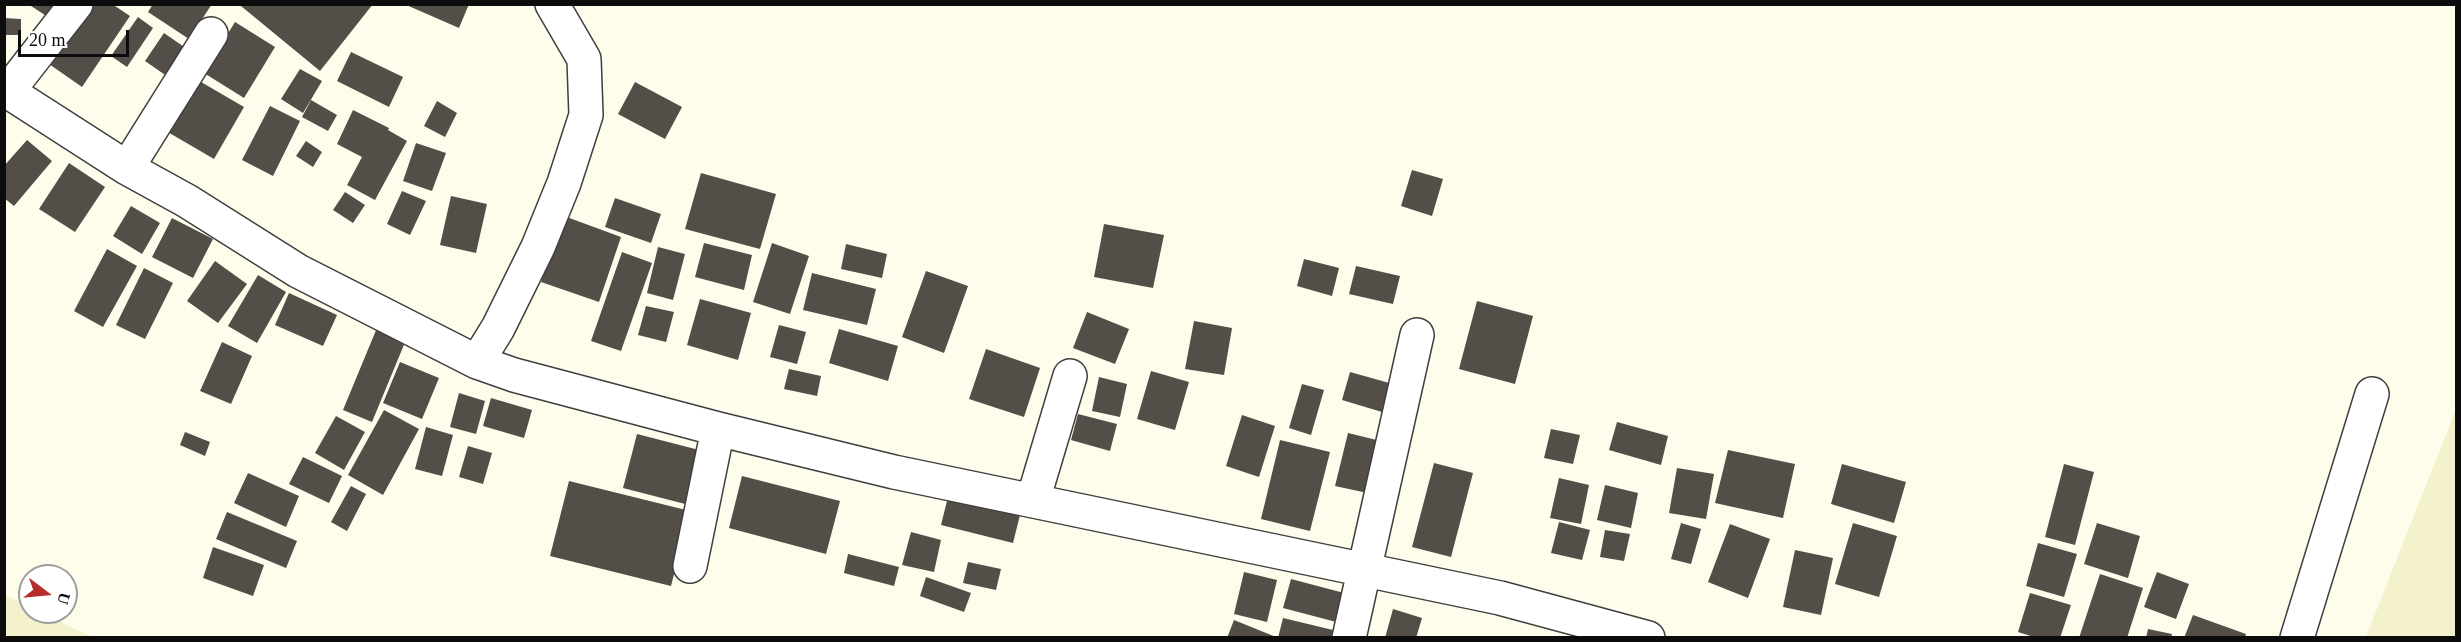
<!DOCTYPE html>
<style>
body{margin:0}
#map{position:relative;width:2461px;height:642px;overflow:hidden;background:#fefceb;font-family:Georgia,serif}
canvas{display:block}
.frame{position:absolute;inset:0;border:6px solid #0c0c0c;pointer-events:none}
.north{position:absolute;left:18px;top:564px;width:60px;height:60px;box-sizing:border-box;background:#fff;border:2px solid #9e9e9e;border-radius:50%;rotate:106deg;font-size:16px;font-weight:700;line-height:24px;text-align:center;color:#0c0c0c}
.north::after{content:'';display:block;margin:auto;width:21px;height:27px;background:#b52d2a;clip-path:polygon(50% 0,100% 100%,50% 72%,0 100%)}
.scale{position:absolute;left:18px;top:30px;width:111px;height:27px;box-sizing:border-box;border:3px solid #0c0c0c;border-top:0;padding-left:8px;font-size:18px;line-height:21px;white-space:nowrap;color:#0c0c0c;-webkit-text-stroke:4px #fff;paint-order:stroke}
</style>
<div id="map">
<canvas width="2461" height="642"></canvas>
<div class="frame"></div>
<div class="north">U</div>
<div class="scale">20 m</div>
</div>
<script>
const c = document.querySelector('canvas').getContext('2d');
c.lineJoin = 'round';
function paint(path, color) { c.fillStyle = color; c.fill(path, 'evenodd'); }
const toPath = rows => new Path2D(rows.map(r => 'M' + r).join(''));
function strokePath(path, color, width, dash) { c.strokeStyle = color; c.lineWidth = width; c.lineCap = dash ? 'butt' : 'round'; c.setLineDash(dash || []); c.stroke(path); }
paint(toPath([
 [2456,409,2456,637,2366,637],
 [5,595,30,607,30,612,39,612,92,637,5,637]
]), '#f3f2cd');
paint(toPath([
 [28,4,61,4,51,19],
 [89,4,112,4,130,16,82,87,49,64],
 [153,4,212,4,189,39,148,12],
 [243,4,373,4,320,71,241,6],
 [404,4,469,4,459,28],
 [138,17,153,28,127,67,111,56],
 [4,18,21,19,21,35,4,35],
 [235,22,275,47,244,98,204,73],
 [164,33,190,51,171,79,145,61],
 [351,52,403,77,389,107,337,81],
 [300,69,322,81,303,113,281,99],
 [196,79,244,107,214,159,166,131],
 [635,82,682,107,665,139,618,114],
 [311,100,337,115,328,131,302,117],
 [437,101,457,113,445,137,424,126],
 [270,106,300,121,273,176,242,160],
 [353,110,389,128,388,130,407,141,375,200,347,185,362,157,337,144],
 [27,140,52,161,14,206,4,198,4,166],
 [306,141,322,152,313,167,296,156],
 [416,143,446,153,432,191,403,181],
 [69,163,105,187,75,232,39,209],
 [1412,170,1443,179,1432,216,1401,206],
 [701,173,776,194,760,249,685,229],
 [402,191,426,201,410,235,387,224],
 [345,192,365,205,353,223,333,210],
 [451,196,487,204,476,253,440,245],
 [615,198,661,214,651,243,605,227],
 [131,206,160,223,142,254,113,236],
 [564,216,621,237,599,302,541,282],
 [172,218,213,239,193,278,152,257],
 [1104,224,1164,235,1153,288,1094,277],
 [704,243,752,255,744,290,695,277],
 [772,243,809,256,790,314,753,302],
 [846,244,887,254,882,278,841,269],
 [658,247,685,254,673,300,647,293],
 [107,249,137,266,103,327,74,311],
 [622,252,652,263,621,351,591,341],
 [1304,259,1339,268,1332,296,1297,286],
 [215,261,247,284,218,323,187,301],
 [1356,266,1400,276,1393,304,1349,294],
 [144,268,173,283,145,339,116,325],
 [926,271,968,286,944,353,902,337],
 [812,273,876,289,867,325,803,310],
 [258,275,286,292,257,343,228,326],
 [289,293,337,315,323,346,275,325],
 [700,299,751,313,738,360,687,345],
 [1477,301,1533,316,1515,384,1459,369],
 [646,306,674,312,666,342,638,335],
 [1087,312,1129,329,1115,364,1073,348],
 [1194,321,1232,328,1224,375,1185,369],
 [379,323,408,335,372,422,343,410],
 [779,325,806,332,797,364,770,357],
 [839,329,898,346,888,381,829,363],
 [222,342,252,356,231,404,200,391],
 [986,349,1040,368,1024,417,969,399],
 [400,362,439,378,422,419,383,403],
 [789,369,821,376,817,396,784,389],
 [1151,371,1189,382,1175,430,1137,419],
 [1350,372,1400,386,1392,415,1342,400],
 [1099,377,1127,384,1120,417,1092,411],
 [1302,384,1324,390,1311,435,1289,428],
 [459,393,485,401,476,434,450,427],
 [491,398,532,410,524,438,483,426],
 [384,410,419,429,383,495,348,475],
 [1078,414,1117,424,1110,451,1071,440],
 [1242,415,1275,426,1259,477,1226,466],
 [336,416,365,432,344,470,315,453],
 [1617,422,1668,436,1661,465,1609,450],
 [426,427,453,435,442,476,415,469],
 [1551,429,1580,435,1573,464,1544,458],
 [185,432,210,442,205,456,180,445],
 [1348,433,1385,442,1372,494,1335,486],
 [637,434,703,451,689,505,623,488],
 [1280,440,1330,452,1310,531,1261,519],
 [468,446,492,453,483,484,459,477],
 [1728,450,1795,464,1783,518,1715,503],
 [303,457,342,476,329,503,289,484],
 [1434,463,1473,473,1451,557,1412,547],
 [1842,464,1906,482,1894,523,1831,504],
 [2064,464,2094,472,2075,545,2045,537],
 [1677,468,1714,474,1706,519,1669,513],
 [248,473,299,496,286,527,234,503],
 [742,476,840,501,826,554,729,528],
 [1559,478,1589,485,1581,524,1550,518],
 [569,481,690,511,671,586,550,556],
 [1605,485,1638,493,1631,528,1597,520],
 [351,486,366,494,347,531,331,522],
 [950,489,1022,507,1013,543,941,525],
 [227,512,297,541,286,568,216,539],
 [1559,522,1590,530,1582,560,1551,553],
 [1681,523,1701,529,1691,564,1671,559],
 [1853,523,1897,536,1879,597,1835,584],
 [2097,523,2140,536,2128,578,2084,564],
 [1730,524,1770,539,1748,598,1708,582],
 [1605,530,1630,534,1624,561,1600,557],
 [911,532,941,540,934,572,902,565],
 [2038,543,2077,554,2064,597,2026,586],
 [213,547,264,565,253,596,203,578],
 [1795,550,1833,558,1821,615,1783,607],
 [848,554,899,567,894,586,844,573],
 [968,562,1001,569,996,590,963,583],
 [1244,572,1277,580,1267,622,1234,614],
 [2157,572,2189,584,2176,619,2144,607],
 [2100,574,2143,588,2127,638,2079,638],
 [926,577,971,593,964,612,920,596],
 [1291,579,1348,594,1340,623,1283,608],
 [2030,593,2071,605,2060,638,2037,638,2018,632],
 [1393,609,1422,618,1416,638,1385,638],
 [2193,615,2246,634,2245,638,2184,638],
 [1283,618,1333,630,1331,638,1278,638],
 [1234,620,1276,637,1276,638,1227,638],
 [2148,629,2172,634,2171,638,2146,638]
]), '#544e48');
const minor = toPath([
 [4,89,127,168,187,201,298,271,477,362,514,375,718,429,894,472,1500,598,1648,638],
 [8,91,76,4],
 [127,168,211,34],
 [477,362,498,328,538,247,564,183,586,115,584,59,552,4],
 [1033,500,1070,376],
 [690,566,718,429],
 [1349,638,1417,335],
 [2297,638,2372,394]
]);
strokePath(minor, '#3f3f3f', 36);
strokePath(minor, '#fff', 33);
</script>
